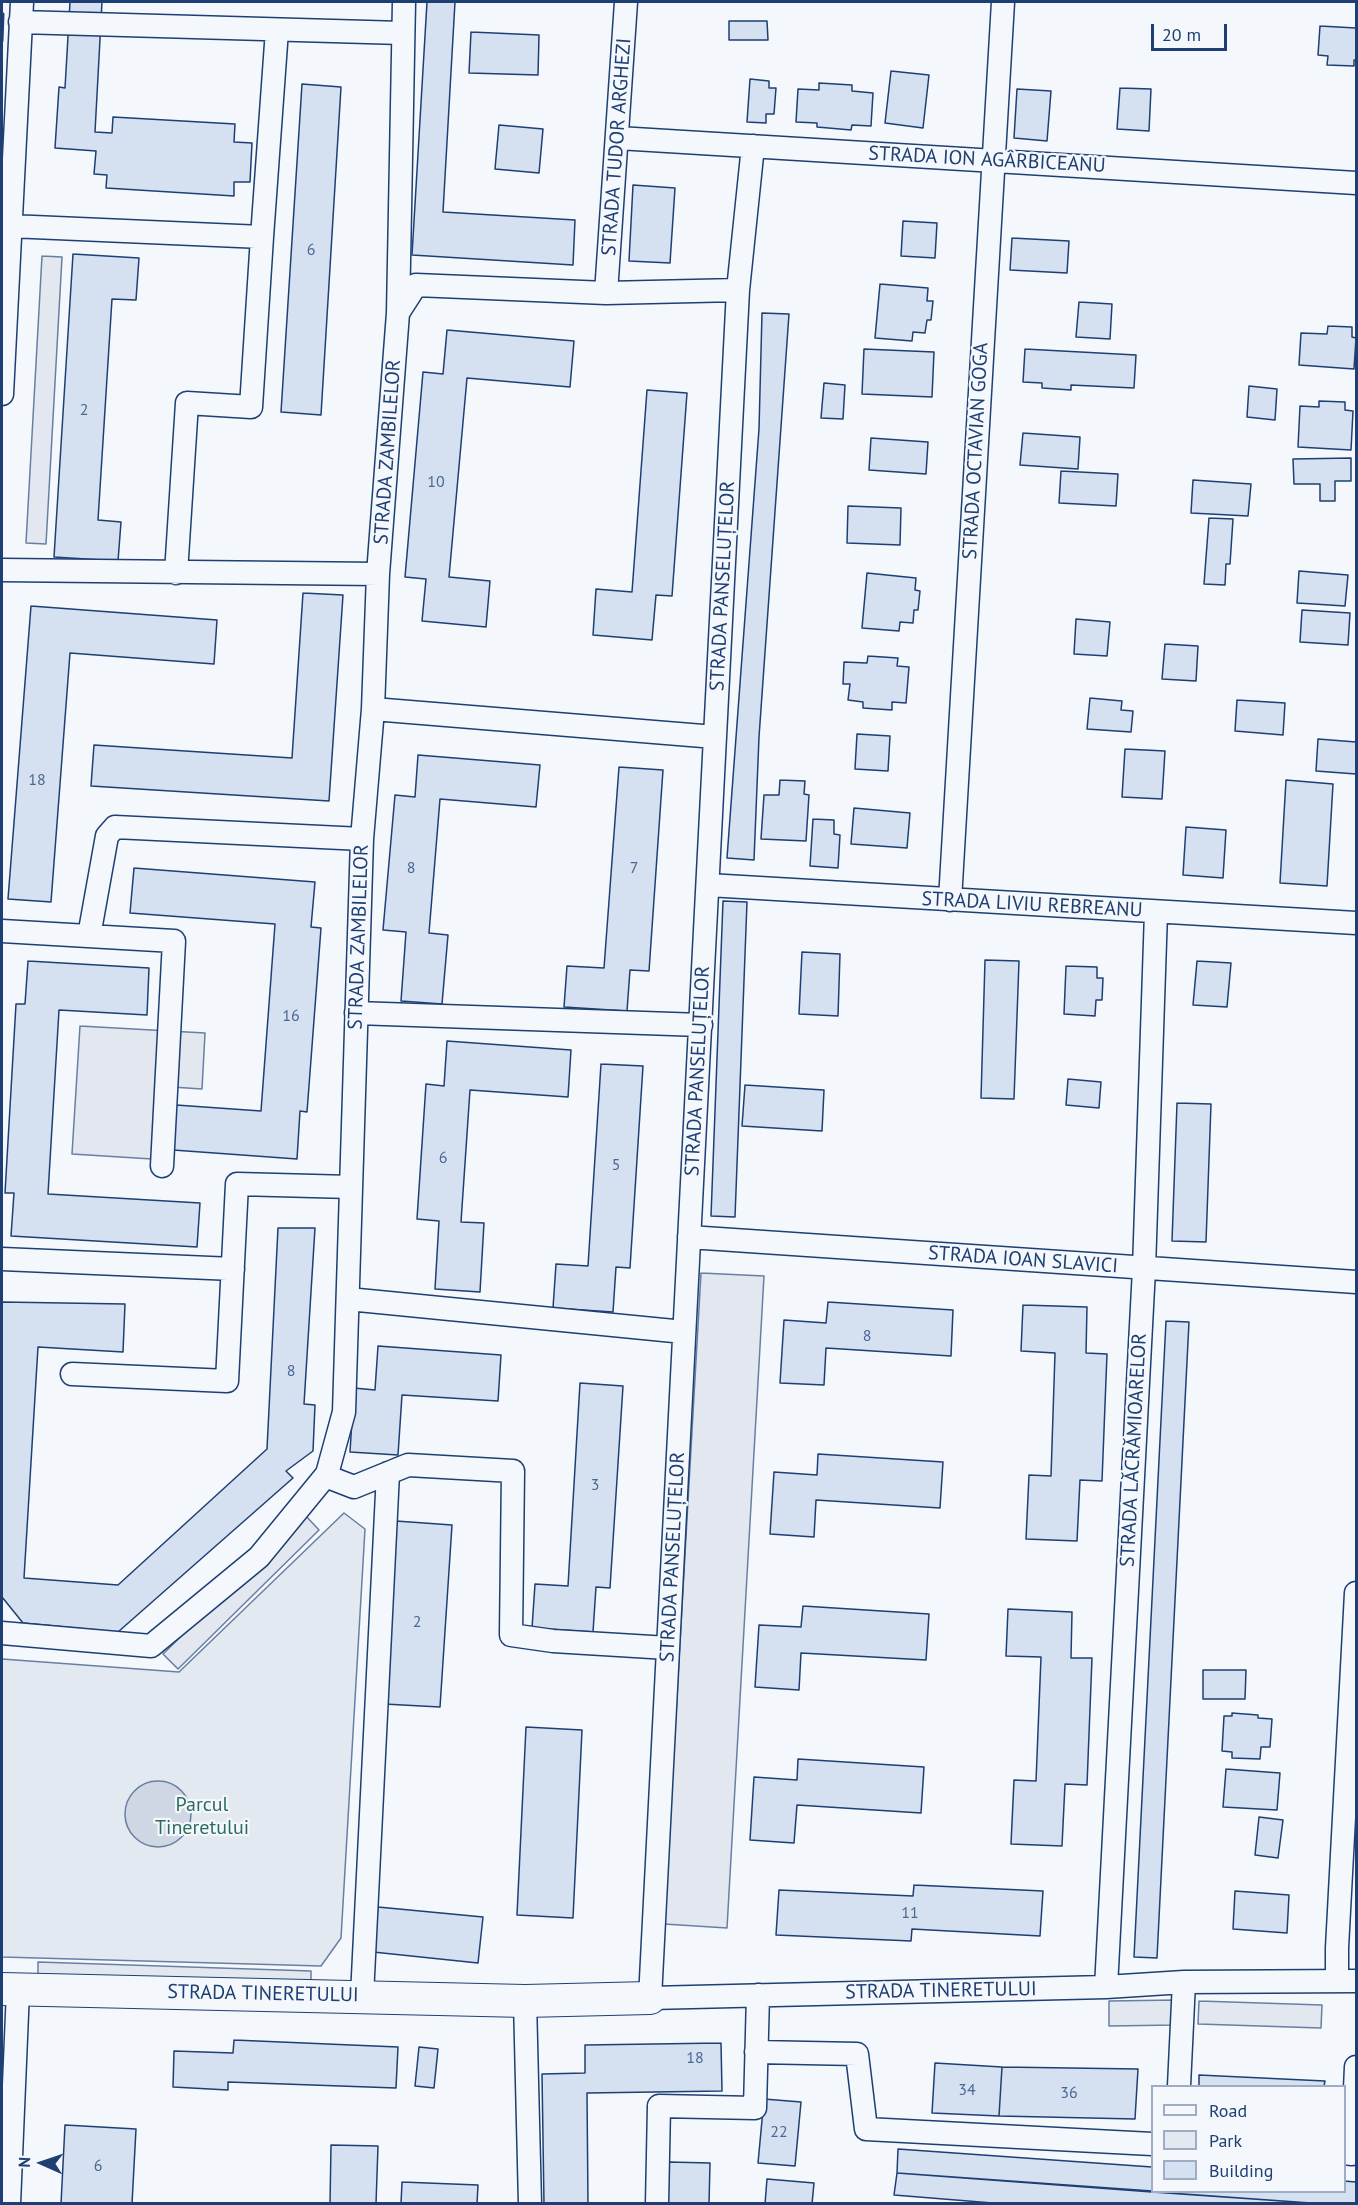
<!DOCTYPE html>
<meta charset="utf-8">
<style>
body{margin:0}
#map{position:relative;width:1358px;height:2205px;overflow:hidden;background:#f4f7fb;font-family:"PT Sans",sans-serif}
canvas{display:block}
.frame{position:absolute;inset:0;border:3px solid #1d3f73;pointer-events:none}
.legend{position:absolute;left:1151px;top:2085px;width:195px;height:108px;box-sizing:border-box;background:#f4f7fb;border:2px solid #9eadc5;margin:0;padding:8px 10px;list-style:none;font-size:18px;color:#1d3f73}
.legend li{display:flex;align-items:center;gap:12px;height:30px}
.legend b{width:30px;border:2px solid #9eadc5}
.north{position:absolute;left:12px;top:2133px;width:60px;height:60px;-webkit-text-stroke:4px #f4f7fb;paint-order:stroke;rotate:273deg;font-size:16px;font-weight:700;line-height:24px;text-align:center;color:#1d3f73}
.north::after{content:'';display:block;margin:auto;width:21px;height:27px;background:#1d3f73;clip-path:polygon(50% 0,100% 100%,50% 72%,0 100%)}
.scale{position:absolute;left:1151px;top:24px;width:76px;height:27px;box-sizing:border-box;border:3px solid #1d3f73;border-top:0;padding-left:8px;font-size:18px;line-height:21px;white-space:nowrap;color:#1d3f73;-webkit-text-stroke:4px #f4f7fb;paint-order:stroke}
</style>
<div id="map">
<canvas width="1358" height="2205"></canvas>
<div class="frame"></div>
<ul class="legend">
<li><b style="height:8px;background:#f4f7fb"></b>Road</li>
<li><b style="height:16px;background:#e3e9f0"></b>Park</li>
<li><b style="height:16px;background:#d5e0f0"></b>Building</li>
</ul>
<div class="north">N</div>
<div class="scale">20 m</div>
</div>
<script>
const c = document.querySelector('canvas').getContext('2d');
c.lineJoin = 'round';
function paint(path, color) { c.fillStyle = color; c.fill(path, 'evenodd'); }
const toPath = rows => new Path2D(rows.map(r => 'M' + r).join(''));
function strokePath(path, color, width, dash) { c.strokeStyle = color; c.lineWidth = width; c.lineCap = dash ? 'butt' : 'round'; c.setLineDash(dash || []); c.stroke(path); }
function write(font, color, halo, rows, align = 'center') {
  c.font = font + ' "PT Sans",sans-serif'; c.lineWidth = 4.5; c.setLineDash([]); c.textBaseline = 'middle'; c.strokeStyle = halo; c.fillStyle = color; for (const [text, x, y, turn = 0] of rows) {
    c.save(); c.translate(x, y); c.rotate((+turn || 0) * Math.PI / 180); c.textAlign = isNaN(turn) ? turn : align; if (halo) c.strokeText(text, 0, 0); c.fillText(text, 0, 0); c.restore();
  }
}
const green = toPath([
 [344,1513,365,1529,341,1938,321,1966,2,1957,2,1659,179,1672,344,1513]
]);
paint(green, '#e3e9f0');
strokePath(green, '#687fa3', 1.5);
const parking = toPath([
 [42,256,62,257,46,544,26,543,42,256],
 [80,1026,205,1033,202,1089,157,1086,152,1159,72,1154,80,1026],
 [701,1273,764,1276,727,1928,664,1924,701,1273],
 [305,1515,319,1530,178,1669,163,1654,305,1515],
 [38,1962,311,1971,311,1988,38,1979,38,1962],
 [1176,2000,1176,2025,1109,2026,1109,2001,1176,2000],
 [1199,2001,1322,2005,1321,2028,1198,2024,1199,2001]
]);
paint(parking, '#e3e8f0');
strokePath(parking, '#687fa3', 1.5);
const water = toPath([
 '125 1814a33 33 0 1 1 66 0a33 33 0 1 1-66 0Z'
]);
paint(water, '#cfd7e4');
strokePath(water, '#687fa3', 1.5);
const building = toPath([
 [70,2,102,2,95,132,112,133,113,117,235,124,234,142,252,143,250,182,234,182,234,196,106,188,107,175,94,174,96,151,55,148,59,87,65,88,70,2],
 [427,2,455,2,443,212,575,220,573,265,412,255,427,2],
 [729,21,767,21,768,40,729,40,729,21],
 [1320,26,1356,28,1356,60,1354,60,1354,66,1327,65,1328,56,1318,55,1320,26],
 [471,32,539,35,538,75,469,73,471,32],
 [891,71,929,75,923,128,885,123,891,71],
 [750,79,769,81,769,88,776,88,774,114,766,114,766,123,747,122,750,79],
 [819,83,852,85,852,91,873,93,871,126,852,125,851,130,817,127,817,123,796,122,798,89,819,90,819,83],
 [302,84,341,87,321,415,281,412,302,84],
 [1120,88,1151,89,1149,131,1117,129,1120,88],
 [1017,89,1051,91,1047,141,1014,138,1017,89],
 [499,125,543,129,539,173,495,169,499,125],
 [633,185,675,188,670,263,629,261,633,185],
 [903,221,937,223,935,258,901,256,903,221],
 [1012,238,1069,241,1067,273,1010,270,1012,238],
 [73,254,139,258,136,300,112,299,98,520,121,522,118,561,54,557,73,254],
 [880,284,928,288,927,301,933,301,931,320,927,320,925,333,913,332,912,341,875,338,880,284],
 [1079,302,1112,304,1110,339,1076,337,1079,302],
 [762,313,789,314,759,737,754,860,727,858,759,429,762,313],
 [1328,326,1352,327,1352,337,1356,338,1354,369,1299,365,1301,333,1327,334,1328,326],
 [447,330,574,341,570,387,467,378,449,577,490,581,486,627,422,621,426,579,405,577,423,372,443,374,447,330],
 [864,349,934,352,932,397,862,394,864,349],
 [1025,349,1136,355,1134,388,1071,385,1071,390,1042,388,1042,383,1023,382,1025,349],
 [824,383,845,385,843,419,821,418,824,383],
 [1249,386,1277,389,1275,420,1247,417,1249,386],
 [647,390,687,393,672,596,656,595,652,640,593,635,596,589,632,592,647,390],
 [1319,401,1345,402,1345,410,1353,411,1351,450,1298,447,1300,406,1319,407,1319,401],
 [1023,433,1080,437,1078,469,1020,465,1023,433],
 [871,438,928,442,926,474,869,470,871,438],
 [1351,458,1351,481,1335,481,1335,501,1320,501,1320,484,1294,484,1293,459,1351,458],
 [1061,471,1118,474,1116,506,1059,503,1061,471],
 [1193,480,1251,484,1248,516,1191,513,1193,480],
 [848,506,901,508,900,545,847,543,848,506],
 [1209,518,1233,519,1230,564,1226,564,1225,585,1204,584,1209,518],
 [1299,571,1348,575,1345,606,1297,603,1299,571],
 [867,573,916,578,915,590,920,591,918,610,914,610,913,623,900,622,899,631,862,628,867,573],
 [303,593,343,595,329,801,91,786,94,745,292,758,303,593],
 [31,606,217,620,214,664,70,653,51,902,8,899,31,606],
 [1302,610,1350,613,1348,645,1300,642,1302,610],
 [1076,619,1110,622,1107,656,1074,654,1076,619],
 [1165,644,1198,646,1196,681,1162,679,1165,644],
 [868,656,898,658,897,666,909,667,906,703,892,702,892,710,863,708,863,702,848,700,850,684,843,684,844,662,867,663,868,656],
 [1090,698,1122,701,1121,710,1133,711,1131,732,1087,729,1090,698],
 [1237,700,1285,703,1283,735,1235,731,1237,700],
 [857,734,890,736,888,771,855,769,857,734],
 [1318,739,1356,742,1356,774,1316,771,1318,739],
 [1125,749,1165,751,1162,799,1122,797,1125,749],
 [418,755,540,765,536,807,440,799,429,933,448,935,442,1004,401,1001,406,932,383,930,395,795,415,797,418,755],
 [619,767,663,770,649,971,630,970,627,1011,564,1007,567,966,604,968,619,767],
 [780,780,805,781,804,794,809,795,806,841,761,839,764,795,779,795,780,780],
 [1286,780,1333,784,1327,886,1280,883,1286,780],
 [854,808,910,813,907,848,851,844,854,808],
 [813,819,834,820,834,834,840,835,838,868,810,866,813,819],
 [1186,827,1226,830,1223,878,1183,875,1186,827],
 [134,868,315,882,311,927,321,928,307,1112,300,1111,297,1159,173,1150,176,1105,261,1111,275,924,130,913,134,868],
 [723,901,747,902,735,1217,711,1216,723,901],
 [802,952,840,954,838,1016,799,1014,802,952],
 [985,960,1019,961,1014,1099,981,1098,985,960],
 [28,961,149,968,147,1015,59,1010,48,1194,200,1203,197,1247,11,1236,14,1193,5,1193,16,1004,25,1004,28,961],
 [1197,961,1231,963,1227,1007,1193,1005,1197,961],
 [1066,966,1097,967,1097,978,1103,978,1102,1000,1096,1000,1095,1016,1064,1014,1066,966],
 [447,1041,571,1050,568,1097,470,1090,461,1222,484,1223,480,1292,435,1289,439,1221,417,1219,426,1084,444,1086,447,1041],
 [601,1064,643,1066,630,1268,616,1267,613,1312,553,1308,556,1264,588,1266,601,1064],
 [1068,1079,1101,1082,1099,1108,1066,1105,1068,1079],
 [745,1085,824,1090,822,1131,742,1126,745,1085],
 [1177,1103,1211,1104,1206,1242,1172,1241,1177,1103],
 [278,1228,315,1228,304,1404,315,1405,313,1451,286,1471,293,1478,118,1632,23,1623,2,1597,2,1302,125,1304,123,1352,38,1347,24,1578,118,1585,267,1449,278,1228],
 [828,1302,953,1310,951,1356,826,1348,824,1385,780,1383,784,1320,826,1323,828,1302],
 [1023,1305,1087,1307,1086,1353,1107,1354,1102,1481,1080,1480,1077,1541,1026,1539,1029,1475,1051,1476,1055,1353,1021,1351,1023,1305],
 [1166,1321,1189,1322,1157,1958,1134,1957,1166,1321],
 [378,1346,501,1355,498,1401,402,1395,398,1455,350,1452,354,1388,375,1390,378,1346],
 [580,1383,623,1386,610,1588,596,1587,593,1632,532,1628,535,1584,568,1586,580,1383],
 [818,1454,943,1462,940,1508,816,1500,814,1537,770,1534,774,1472,817,1475,818,1454],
 [396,1521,452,1525,440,1707,384,1704,396,1521],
 [803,1606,929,1614,926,1660,801,1653,799,1690,755,1687,759,1625,801,1627,803,1606],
 [1008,1609,1072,1612,1071,1658,1092,1658,1087,1785,1065,1784,1062,1846,1011,1844,1014,1780,1036,1781,1041,1657,1006,1656,1008,1609],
 [1203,1670,1246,1670,1245,1699,1203,1699,1203,1670],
 [1232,1713,1258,1715,1258,1718,1272,1719,1270,1747,1261,1747,1260,1759,1232,1758,1232,1752,1222,1751,1224,1716,1232,1716,1232,1713],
 [526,1727,582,1730,573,1918,517,1915,526,1727],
 [798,1759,924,1767,921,1813,797,1805,794,1843,750,1840,754,1777,797,1780,798,1759],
 [1226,1769,1280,1773,1277,1810,1223,1807,1226,1769],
 [1259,1817,1283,1820,1278,1858,1255,1855,1259,1817],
 [914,1885,1043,1891,1040,1936,912,1929,911,1941,776,1935,779,1890,913,1896,914,1885],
 [1235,1891,1289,1895,1287,1933,1233,1929,1235,1891],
 [378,1907,483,1917,478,1963,373,1952,378,1907],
 [234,2040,398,2047,396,2088,228,2082,228,2090,173,2087,174,2051,233,2053,234,2040],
 [721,2043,722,2091,587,2093,588,2204,544,2204,542,2074,585,2073,585,2045,721,2043],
 [419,2047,438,2049,434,2088,415,2086,419,2047],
 [935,2063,1002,2067,999,2116,932,2113,935,2063],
 [1002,2067,1138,2069,1135,2119,999,2116,1002,2067],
 [1199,2075,1325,2081,1324,2086,1199,2086,1199,2075],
 [764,2099,801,2102,795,2166,758,2163,764,2099],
 [65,2125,136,2129,132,2204,61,2204,65,2125],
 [331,2145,378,2146,376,2204,330,2204,331,2145],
 [898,2149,1152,2167,1152,2191,897,2173,898,2149],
 [669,2162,710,2163,709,2204,668,2204,669,2162],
 [897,2173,1152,2192,1325,2204,1005,2204,894,2195,897,2173],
 [767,2179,814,2183,812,2204,765,2204,767,2179],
 [1344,2181,1356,2182,1356,2204,1325,2204,1156,2192,1344,2192,1344,2181],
 [402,2182,478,2185,477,2204,401,2204,402,2182]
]);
paint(building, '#d5e0f0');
strokePath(building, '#1d3f73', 1.5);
const street = toPath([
 [20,22,402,33],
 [618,138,1356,183],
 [753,146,738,290,650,1998,1106,1987,1184,1982,1356,1981],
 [10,226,262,237,277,30],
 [606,293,626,2],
 [398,313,416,285,606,293,738,290],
 [2,394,22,2],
 [2,570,378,574],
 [176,573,187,403,251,407,262,237],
 [373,709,715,737],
 [708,885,1356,923],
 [950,900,1003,2],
 [2,931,174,941,162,1166],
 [89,936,107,836,115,827,362,839],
 [356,1013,701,1025],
 [689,1237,1356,1282],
 [2,1259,233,1269],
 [348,1299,684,1332],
 [72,1374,227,1381,237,1184,351,1187],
 [327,1474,328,1477,354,1487,408,1465,513,1471,511,1635,553,1641,668,1648],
 [2,1633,151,1646,259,1557,327,1474,344,1412,362,839,373,709,378,574,398,313,404,2],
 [1337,1981,1337,1948,1356,1593],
 [1106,1987,1144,1269,1156,912],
 [362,1996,388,1473],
 [525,2001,530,2204],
 [756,2052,857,2054,866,2129,1152,2144],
 [1179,2086,1184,1982],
 [1344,2153,1352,2154,1356,2067],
 [9,2204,18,1990],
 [657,2204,659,2106,755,2108,758,1995]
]);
const secondary = toPath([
 [2,1989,525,2001,650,1998]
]);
strokePath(street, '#1d3f73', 25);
strokePath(secondary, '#1d3f73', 34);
strokePath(street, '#f4f7fb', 22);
strokePath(secondary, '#f4f7fb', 32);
strokePath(toPath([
 [2,41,3,14]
]), '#1d3f73', 3);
write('16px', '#4b6792', null, [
 ["6",311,250],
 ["2",84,410],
 ["10",436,482],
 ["18",37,780],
 ["8",411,868],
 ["7",634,868],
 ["16",291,1016],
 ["6",443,1158],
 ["5",616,1165],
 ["8",867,1336],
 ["8",291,1371],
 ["3",595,1485],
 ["2",417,1622],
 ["11",910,1913],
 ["18",695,2058],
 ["34",967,2090],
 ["36",1069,2093],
 ["22",779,2132],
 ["6",98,2166]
]);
write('20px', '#1d3f73', '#f4f7fb', [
 ["STRADA TUDOR ARGHEZI",617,147,-86],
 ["STRADA ION AGÂRBICEANU",987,160,3],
 ["STRADA OCTAVIAN GOGA",976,451,-87],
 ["STRADA ZAMBILELOR",388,452,-86],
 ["STRADA PANSELUȚELOR",723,586,-87],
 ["STRADA LIVIU REBREANU",1032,905,3],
 ["STRADA ZAMBILELOR",359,937,-88],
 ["STRADA PANSELUȚELOR",698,1071,-87],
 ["STRADA IOAN SLAVICI",1023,1260,4],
 ["STRADA LĂCRĂMIOARELOR",1134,1450,-87],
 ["STRADA PANSELUȚELOR",673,1557,-87],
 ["STRADA TINERETULUI",941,1991,-1],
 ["STRADA TINERETULUI",263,1994,1]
]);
write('20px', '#2c6c60', '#f4f7fb', [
 ["Parcul",202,1805],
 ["Tineretului",202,1828]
]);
</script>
